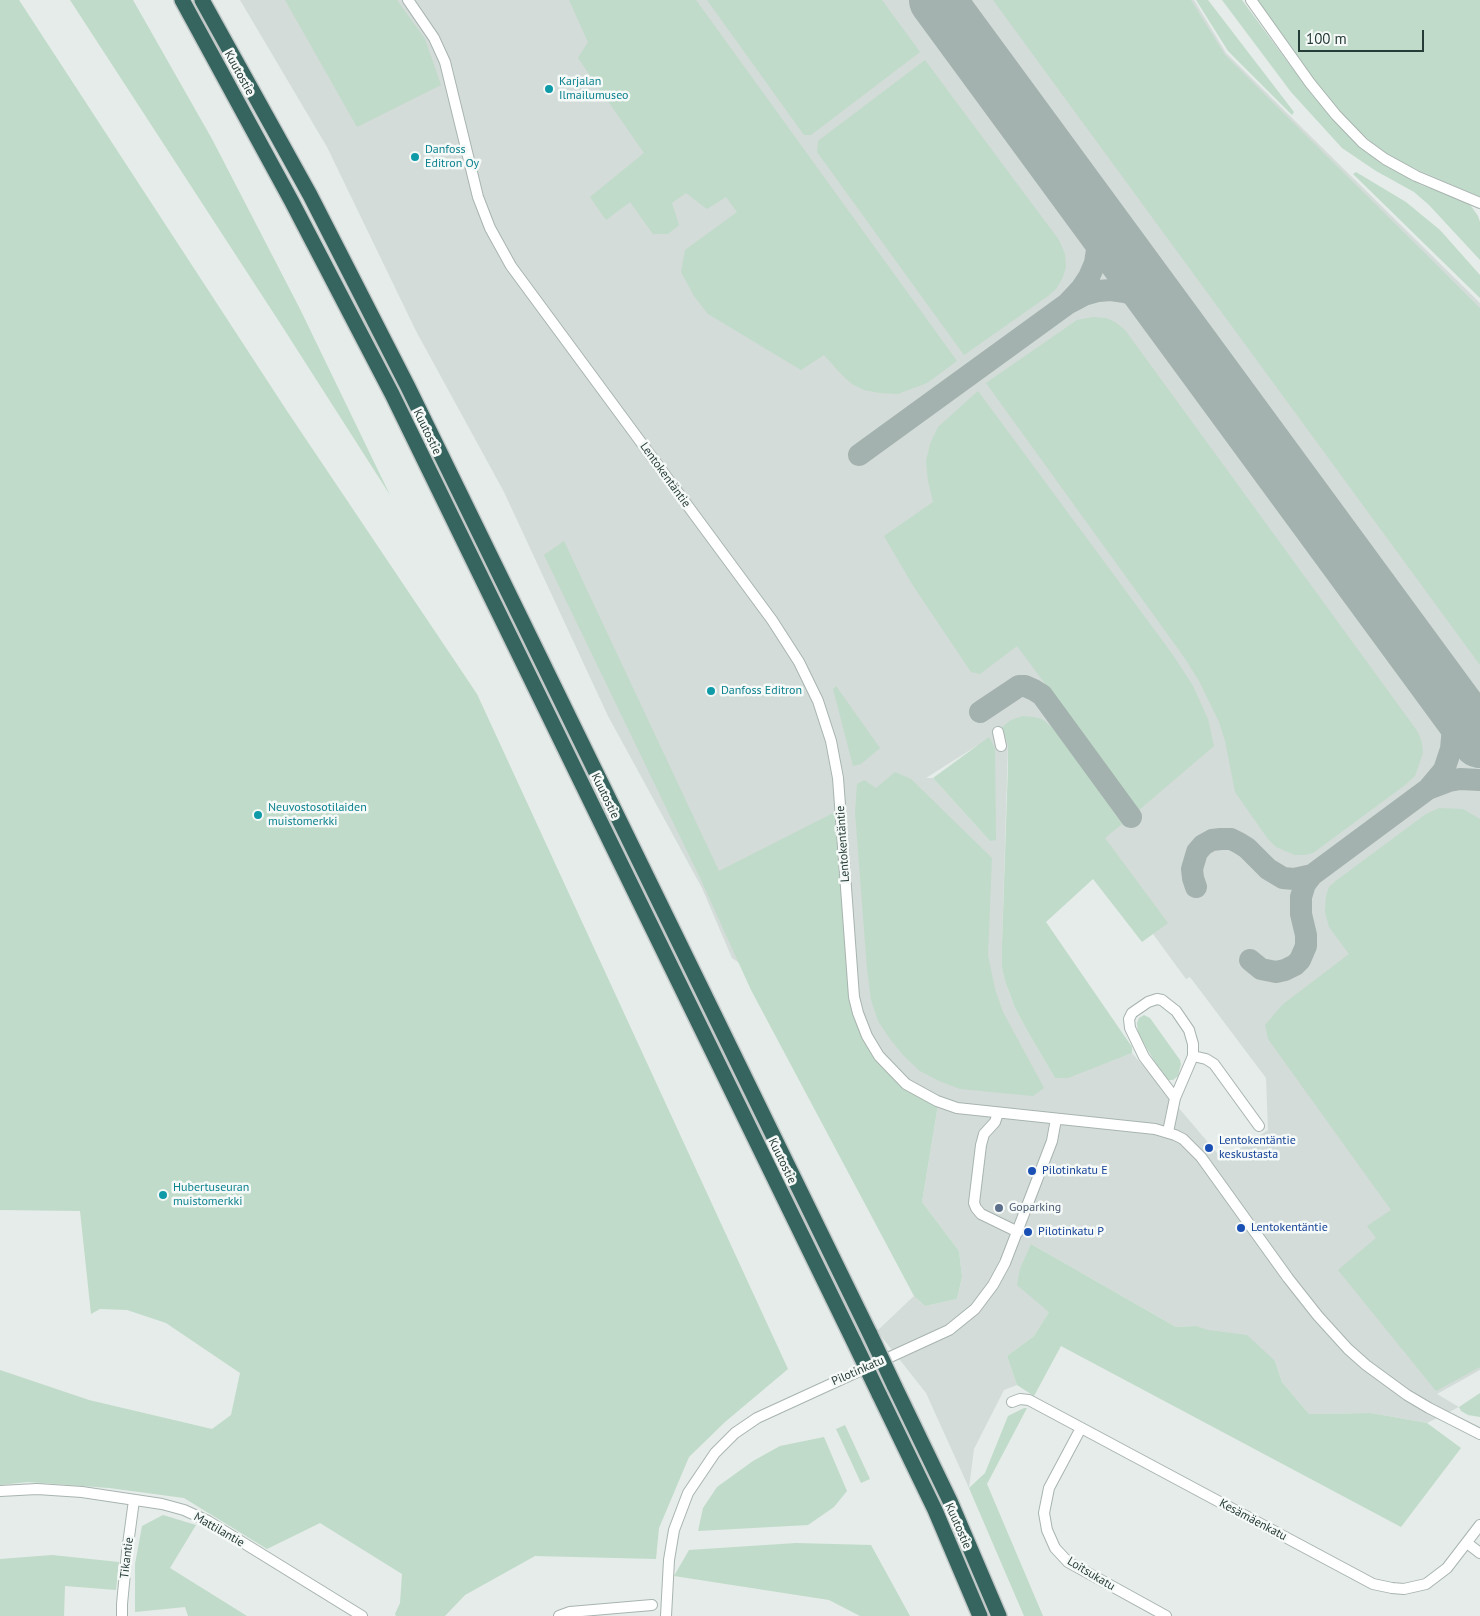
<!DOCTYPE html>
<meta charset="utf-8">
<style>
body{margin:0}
#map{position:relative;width:1480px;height:1616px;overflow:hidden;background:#e5ece9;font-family:"PT Sans",sans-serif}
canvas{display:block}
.scale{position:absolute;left:1298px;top:30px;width:126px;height:22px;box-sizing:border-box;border:2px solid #263c38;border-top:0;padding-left:6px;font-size:15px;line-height:18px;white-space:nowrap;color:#263c38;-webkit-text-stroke:4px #f5f9f7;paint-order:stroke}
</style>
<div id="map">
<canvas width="1480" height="1616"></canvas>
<div class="scale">100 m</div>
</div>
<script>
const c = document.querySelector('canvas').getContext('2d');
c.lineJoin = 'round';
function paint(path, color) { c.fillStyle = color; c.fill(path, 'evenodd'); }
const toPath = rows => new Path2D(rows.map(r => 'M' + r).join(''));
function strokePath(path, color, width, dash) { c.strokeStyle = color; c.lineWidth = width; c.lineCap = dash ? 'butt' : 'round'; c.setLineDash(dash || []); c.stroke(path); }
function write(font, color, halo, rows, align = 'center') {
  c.font = font + ' "PT Sans",sans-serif'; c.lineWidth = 5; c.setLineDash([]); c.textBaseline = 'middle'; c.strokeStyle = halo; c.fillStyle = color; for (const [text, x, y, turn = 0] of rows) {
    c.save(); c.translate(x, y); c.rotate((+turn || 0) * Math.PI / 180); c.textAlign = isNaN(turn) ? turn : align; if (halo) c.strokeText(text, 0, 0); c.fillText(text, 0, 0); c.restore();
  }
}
paint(toPath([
 [240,0,1194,0,1226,53,1480,303,1480,1370,1437,1394,1459,1407,1427,1423,1371,1413,1309,1414,1282,1382,1275,1361,1196,1326,1176,1327,1031,1244,1049,1312,1034,1336,1007,1356,1017,1385,1004,1390,974,1449,969,1488,926,1393,877,1331,914,1296,925,1306,957,1299,962,1277,959,1251,922,1202,937,1111,937,1101,732,958,702,888,608,716,504,492,416,331,327,147],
 [978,745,985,750,990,841,933,778,926,778],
 [1008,745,1155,932,1153,934,1186,979,1190,977,1266,1078,1268,1130,1223,1160,1132,1053,1103,1064,1055,1078,1028,1032,1015,1008,1005,981,1002,968,1002,943]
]), '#d3dcd9');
paint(toPath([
 [0,0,19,0,287,411,477,694,788,1369,725,1422,689,1457,659,1528,656,1559,535,1556,465,1595,445,1616,396,1616,395,1614,400,1603,402,1574,320,1523,267,1549,184,1498,109,1488,28,1482,0,1485,0,1370,89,1400,212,1429,231,1415,240,1373,166,1323,127,1310,100,1309,91,1314,80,1211,0,1210],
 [70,0,133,0,212,139,300,309,390,495,280,323],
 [285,0,397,0,425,39,441,85,357,127],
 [569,0,696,0,957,361,927,383,898,394,880,393,864,390,852,384,841,374,824,355,801,370,708,314,694,296,681,272,685,250,737,212,726,197,707,209,686,193,672,203,679,225,668,234,653,234,630,202,606,220,590,197,644,153,578,58,588,42],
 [707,0,882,0,920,52,811,135,804,135],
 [993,0,1191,0,1225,55,1480,308,1480,665],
 [1196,0,1208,0,1294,112,1292,115,1228,51],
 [1222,0,1242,0,1312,95,1355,142,1381,162,1421,185,1465,201,1471,206,1478,216,1480,222,1480,260,1429,205,1414,192,1376,171,1342,148,1291,92],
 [1254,0,1480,0,1480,197,1397,161,1371,142,1347,120,1302,65],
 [925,60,1059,240,1065,254,1066,267,1063,277,1056,289,1048,296,964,355,817,152,818,141],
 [1356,172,1406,202,1440,230,1480,275,1480,298,1353,174],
 [1093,317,1106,318,1115,322,1125,330,1418,732,1422,743,1423,753,1415,776,1405,785,1313,853,1305,855,1295,855,1276,847,1268,839,1235,792,1225,741,1219,722,1199,681,1184,657,986,383,1077,320],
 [978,391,1173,655,1193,686,1208,719,1214,746,1139,810,1017,646,980,674,971,672,912,584,884,536,933,502,928,481,926,461,930,444,938,427],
 [564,541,719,871,841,809,858,1013,893,1072,937,1101,937,1111,922,1202,959,1251,962,1277,957,1299,925,1306,914,1296,751,990,701,880,544,555],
 [836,686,880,748,861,764,853,766,833,689],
 [1023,716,1034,717,1042,719,1055,730,1122,824,1105,838,1168,923,1142,942,1093,879,1046,922,1132,1047,1132,1053,1068,1078,1055,1078,1028,1032,1015,1008,1005,981,1002,968,1002,943,1008,766,1008,745,1002,727,1011,720],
 [989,737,995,748,996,840,990,841,933,778],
 [895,772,911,779,992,858,988,955,995,989,1003,1012,1044,1088,1033,1096,960,1089,939,1081,920,1071,904,1056,890,1039,878,1021,871,1000,867,969,855,812,857,784,864,780,876,788],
 [1439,808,1463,809,1480,819,1480,1367,1436,1391,1338,1270,1376,1238,1367,1226,1391,1210,1268,1039,1265,1025,1282,1005,1349,954,1329,927,1325,912,1326,896,1329,887,1337,880,1426,814],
 [1144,1015,1150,1018,1180,1060,1181,1064,1178,1076,1173,1080,1168,1080,1164,1077,1138,1034,1137,1023,1139,1018],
 [1031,1244,1176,1327,1196,1326,1208,1330,1247,1335,1275,1361,1282,1382,1309,1414,1371,1413,1427,1423,1461,1448,1401,1527,1061,1346,1034,1396,1017,1385,1007,1356,1034,1336,1049,1312,1017,1285,1020,1269],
 [1480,1393,1480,1417,1468,1415,1461,1411,1459,1407],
 [1024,1408,1027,1408,987,1484,1043,1616,1024,1616,969,1488,985,1473,1008,1416],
 [845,1425,870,1479,861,1483,836,1429],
 [824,1437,847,1491,834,1507,808,1525,698,1531,703,1508,717,1487,753,1461,780,1446],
 [163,1515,196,1525,170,1568,247,1616,188,1616,185,1607,135,1612,135,1564,142,1526],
 [796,1543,871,1545,910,1616,860,1616,829,1600,674,1576,689,1550],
 [52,1555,119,1562,116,1590,65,1586,64,1616,0,1616,0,1559]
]), '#c0dbc9');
strokePath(toPath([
 [1083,199,1093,220,1097,236,1097,250,1095,263,1089,277,1081,289,1067,304,1084,295,1098,291,1111,290,1125,292,1140,296,1150,303,1176,326],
 [859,455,1067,304],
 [1441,688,1452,716,1453,727,1451,749,1444,770,1428,789,1449,781,1460,779,1480,780],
 [980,712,1019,686,1025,686,1034,690,1042,695,1131,817],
 [1196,887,1193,878,1192,869,1197,852,1203,845,1212,840,1221,839,1231,839,1239,843,1247,848,1268,869,1283,878,1294,879,1312,875],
 [1250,960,1261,969,1276,972,1285,970,1295,965,1300,960,1306,946,1306,935,1301,914,1301,897,1305,884,1312,875,1428,789]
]), '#a3b2ae', 22);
strokePath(toPath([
 [937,0,1480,740]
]), '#a3b2ae', 56);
const minor = toPath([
 [408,0,434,38,445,62,478,197,490,228,511,266,772,620,799,662,818,701,831,741,838,778,854,997,858,1013,867,1036,879,1056,906,1084,937,1101,957,1108,1155,1129,1175,1135,1183,1139,1201,1157,1288,1278,1318,1316,1348,1349,1366,1365,1407,1395,1429,1408,1480,1434],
 [1251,0,1310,83,1336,115,1363,143,1385,159,1416,176,1480,203],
 [998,732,1001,746],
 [1193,1056,1206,1059,1214,1064,1259,1126],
 [998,1113,995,1122,984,1134,981,1145,974,1203,976,1208,981,1214,1018,1232],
 [1168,1132,1175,1098,1193,1056,1193,1044,1189,1030,1176,1011,1162,1000,1157,999,1148,1002,1132,1013,1129,1019,1130,1028,1144,1057,1175,1098],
 [1012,1402,1020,1399,1029,1400,1373,1584,1392,1588,1404,1589,1426,1584,1447,1568,1480,1525],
 [1081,1428,1049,1488,1044,1513,1047,1530,1055,1548,1068,1562,1166,1616],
 [0,1491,37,1489,82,1492,162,1504,184,1510,208,1521,362,1616],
 [1467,1543,1480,1553],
 [122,1616,122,1604,127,1552,134,1500],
 [559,1616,570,1612,652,1605],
 [666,1616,669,1560,674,1530,688,1493,715,1453,735,1433,757,1418,949,1330,975,1309,993,1285,1005,1263,1052,1141,1056,1119]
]);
const highway = toPath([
 [182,0,292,202,392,394,854,1342],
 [202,0,310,195,408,387,870,1334],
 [894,1385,950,1501,999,1616],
 [879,1394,935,1510,980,1616]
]);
strokePath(minor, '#a8b4b0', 12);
strokePath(highway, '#c2c8c7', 18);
strokePath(minor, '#fff', 10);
strokePath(highway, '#35655e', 15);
const highwayBridge = toPath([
 [870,1334,894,1385],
 [854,1342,879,1394]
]);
strokePath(highwayBridge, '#c2c8c7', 18, []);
strokePath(highwayBridge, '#35655e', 15);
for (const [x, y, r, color] of [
 [549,89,5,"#0f9aa8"],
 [415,157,5,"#0f9aa8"],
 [711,691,5,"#0f9aa8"],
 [258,815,5,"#0f9aa8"],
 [1209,1148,5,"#1a4fb4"],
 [1032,1171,5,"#1a4fb4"],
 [163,1195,5,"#0f9aa8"],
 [999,1208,5,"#5c6f8a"],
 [1241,1228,5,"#1a4fb4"],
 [1028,1232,5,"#1a4fb4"]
]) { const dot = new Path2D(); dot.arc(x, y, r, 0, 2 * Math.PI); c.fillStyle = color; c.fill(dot); strokePath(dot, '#f5f9f7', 2); }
write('12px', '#263c38', '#f5f9f7', [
 ["Kuutostie",239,73,61],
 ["Kuutostie",427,432,64],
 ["Lentokentäntie",665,475,54],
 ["Kuutostie",605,796,64],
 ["Lentokentäntie",843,844,-94],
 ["Kuutostie",782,1161,64],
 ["Pilotinkatu",858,1371,-24],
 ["Kesämäenkatu",1253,1520,28],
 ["Kuutostie",958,1526,66],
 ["Mattilantie",219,1530,30],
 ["Tikantie",127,1558,-83],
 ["Loitsukatu",1091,1574,31]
]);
write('12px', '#0d838f', '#f5f9f7', [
 ["Karjalan",559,82],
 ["Ilmailumuseo",559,96],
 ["Danfoss",425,150],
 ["Editron Oy",425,164],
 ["Danfoss Editron",721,691],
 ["Neuvostosotilaiden",268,808],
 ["muistomerkki",268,822],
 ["Hubertuseuran",173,1188],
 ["muistomerkki",173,1202]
], 'left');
write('12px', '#164399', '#f5f9f7', [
 ["Lentokentäntie",1219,1141],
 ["keskustasta",1219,1155],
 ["Pilotinkatu E",1042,1171],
 ["Lentokentäntie",1251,1228],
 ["Pilotinkatu P",1038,1232]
], 'left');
write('12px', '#4e5e75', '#f5f9f7', [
 ["Goparking",1009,1208]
], 'left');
</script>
